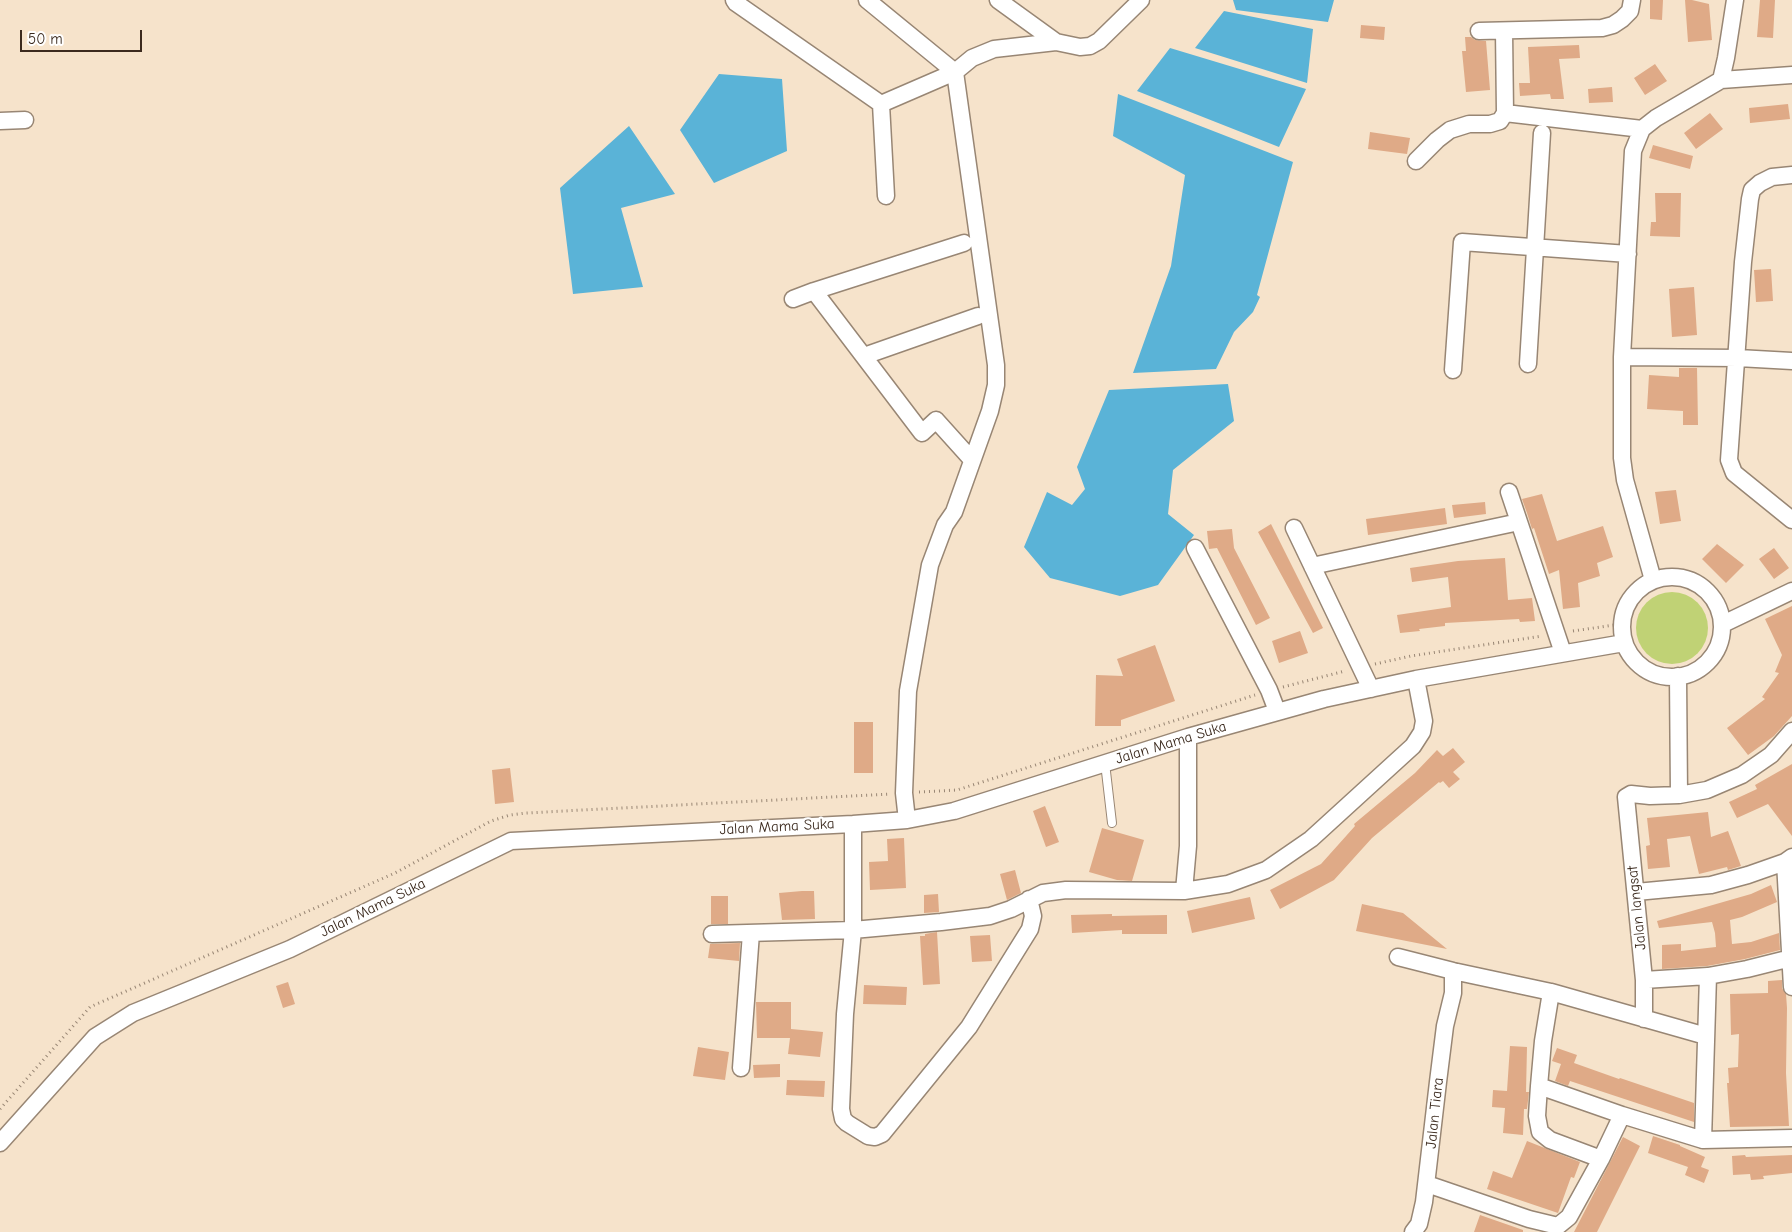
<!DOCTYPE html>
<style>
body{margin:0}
#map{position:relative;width:1792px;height:1232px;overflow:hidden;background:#f6e3cb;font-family:"Comic Neue",sans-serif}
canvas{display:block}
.scale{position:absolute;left:20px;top:30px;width:122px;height:22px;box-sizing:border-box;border:2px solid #3b2a1e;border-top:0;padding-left:6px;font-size:15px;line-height:18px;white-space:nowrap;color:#3b2a1e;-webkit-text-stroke:4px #fff;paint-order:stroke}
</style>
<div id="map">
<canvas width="1792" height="1232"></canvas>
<div class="scale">50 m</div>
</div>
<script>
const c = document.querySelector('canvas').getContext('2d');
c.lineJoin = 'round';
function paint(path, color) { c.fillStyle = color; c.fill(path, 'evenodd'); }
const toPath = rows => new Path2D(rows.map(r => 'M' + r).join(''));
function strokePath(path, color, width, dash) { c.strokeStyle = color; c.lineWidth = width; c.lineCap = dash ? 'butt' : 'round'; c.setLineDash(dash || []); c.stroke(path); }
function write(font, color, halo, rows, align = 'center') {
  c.font = font + ' "Comic Neue",sans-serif'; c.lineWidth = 4.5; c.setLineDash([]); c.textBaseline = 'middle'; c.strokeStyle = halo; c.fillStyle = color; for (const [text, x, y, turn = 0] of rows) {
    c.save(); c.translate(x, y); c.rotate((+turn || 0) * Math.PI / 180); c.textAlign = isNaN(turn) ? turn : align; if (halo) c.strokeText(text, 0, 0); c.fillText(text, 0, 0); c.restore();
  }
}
paint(toPath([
 '1636 628a36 36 0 1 1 72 0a36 36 0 1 1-72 0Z'
]), '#c0d275');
paint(toPath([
 [1233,0,1334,0,1328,22,1236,10],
 [1224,11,1313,29,1307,83,1195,48],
 [1170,48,1306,89,1279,147,1137,91],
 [719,74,782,79,787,151,714,183,680,130],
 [1118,94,1293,162,1257,295,1260,297,1253,312,1234,332,1216,369,1133,373,1171,266,1185,175,1113,136],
 [629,126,675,194,621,208,643,287,573,294,560,188],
 [1228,384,1234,421,1173,470,1168,514,1194,535,1158,585,1120,596,1050,578,1024,547,1047,492,1072,505,1085,489,1077,467,1109,390]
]), '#5ab3d7');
paint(toPath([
 [1650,0,1663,0,1662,20,1650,19],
 [1685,0,1692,0,1709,4,1712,40,1688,42],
 [1760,0,1775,0,1773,38,1757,37],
 [1361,25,1385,27,1384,40,1360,38],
 [1465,37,1471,37,1475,40,1486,41,1490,90,1466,92,1462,51,1466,51],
 [1579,45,1580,58,1559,59,1564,99,1551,99,1550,94,1520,96,1519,83,1530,83,1528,47],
 [1655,64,1667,81,1645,95,1634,78],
 [1612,87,1613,102,1589,103,1588,89],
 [1788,104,1790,119,1750,123,1749,108],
 [1710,113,1723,129,1696,149,1684,133],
 [1370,132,1410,138,1407,154,1368,149],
 [1653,145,1693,156,1690,169,1649,158],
 [1655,193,1681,193,1680,237,1650,236,1651,222,1656,222],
 [1771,269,1773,301,1756,302,1754,270],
 [1694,287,1697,335,1672,337,1669,289],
 [1679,368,1697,368,1698,425,1683,425,1683,411,1647,409,1649,375,1679,377],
 [1676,490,1681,521,1660,524,1655,492],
 [1542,494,1557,541,1603,526,1613,557,1597,563,1600,576,1578,583,1580,607,1563,609,1559,570,1549,574,1534,528,1532,529,1527,513,1522,499],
 [1485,502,1486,514,1454,518,1452,505],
 [1445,508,1447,524,1368,535,1366,519],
 [1271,524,1323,628,1313,633,1258,532],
 [1232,529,1234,548,1270,618,1256,625,1217,548,1209,549,1207,531],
 [1717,544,1744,565,1726,583,1702,559],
 [1774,548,1789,568,1774,579,1759,559],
 [1505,558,1508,600,1532,598,1535,621,1520,622,1519,619,1445,623,1445,626,1419,629,1420,631,1400,633,1397,615,1451,607,1448,577,1412,582,1410,568,1458,561],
 [1792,606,1792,716,1774,736,1748,755,1727,728,1765,699,1762,697,1779,673,1775,672,1782,655,1765,619],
 [1300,631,1308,653,1279,663,1272,641],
 [1155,645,1175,701,1121,720,1121,726,1095,726,1096,675,1123,676,1117,659],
 [854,722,873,722,873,773,854,773],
 [1453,748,1465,762,1453,772,1460,779,1449,788,1443,781,1440,783,1439,782,1372,838,1334,880,1280,909,1270,890,1321,864,1355,826,1354,824,1415,773,1437,750,1443,756],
 [1792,764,1792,836,1768,804,1737,818,1729,802,1757,789,1755,785],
 [510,768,514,802,495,804,492,770],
 [1045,806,1059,842,1046,847,1033,811],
 [1708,812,1711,837,1728,831,1741,866,1728,870,1727,867,1699,874,1690,836,1667,839,1670,867,1648,869,1646,846,1650,845,1647,818],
 [1102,828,1144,840,1132,881,1117,880,1089,872],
 [904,838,906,888,870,890,869,862,888,861,887,839],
 [1015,870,1021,893,1007,900,1000,874],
 [1771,885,1777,902,1742,917,1730,920,1732,944,1751,942,1779,933,1780,950,1745,959,1707,966,1662,969,1662,945,1681,944,1681,951,1716,947,1715,933,1712,922,1659,928,1657,921,1751,894],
 [802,891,814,891,815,919,782,920,779,893],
 [938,894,939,912,924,913,924,895],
 [711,896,728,896,728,924,711,924],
 [1250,897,1255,919,1192,933,1187,911],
 [1362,904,1403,913,1447,949,1356,931],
 [1112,914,1112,916,1167,915,1167,934,1122,934,1122,930,1072,933,1071,915],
 [937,932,940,984,923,985,920,936,925,936,925,934],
 [990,935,992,961,972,962,970,936],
 [740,943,739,961,708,958,710,944],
 [1782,980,1782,988,1786,994,1787,1008,1786,1073,1789,1126,1730,1127,1727,1083,1729,1083,1728,1068,1738,1067,1739,1034,1731,1035,1730,994,1768,993,1768,981],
 [288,982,295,1004,283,1008,276,986],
 [864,985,907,987,906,1005,863,1004],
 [756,1002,791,1002,791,1031,791,1029,823,1032,820,1057,788,1054,790,1038,757,1038],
 [1510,1046,1527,1047,1526,1092,1529,1092,1527,1109,1524,1109,1523,1135,1503,1133,1505,1108,1492,1107,1493,1090,1507,1091],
 [698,1047,729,1052,725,1080,693,1076],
 [1557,1048,1577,1055,1574,1063,1619,1079,1620,1078,1694,1103,1694,1122,1570,1081,1568,1086,1555,1081,1561,1064,1552,1061],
 [780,1064,780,1077,754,1078,753,1065],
 [787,1080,825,1081,824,1097,786,1095],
 [1653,1136,1680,1145,1680,1146,1705,1157,1701,1167,1709,1170,1704,1183,1685,1175,1688,1167,1648,1153],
 [1623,1137,1640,1146,1597,1232,1574,1232],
 [1527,1141,1580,1162,1574,1178,1571,1177,1558,1213,1487,1189,1493,1171,1512,1178],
 [1745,1155,1746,1157,1792,1155,1792,1173,1763,1176,1764,1179,1751,1180,1750,1174,1733,1175,1732,1156],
 [1480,1215,1523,1230,1523,1232,1474,1232]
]), '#dfaa87');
const lane = toPath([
 [1105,763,1112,823]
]);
const street = toPath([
 [734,0,736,3,881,104,955,72,867,0],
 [1479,31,1602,28,1613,25,1622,19,1630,11,1632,0],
 [1504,31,1505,113],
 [1056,42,1080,47,1090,46,1099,41,1141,0],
 [1721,80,1792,75],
 [881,104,886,196],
 [0,121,25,120],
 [1416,161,1437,140,1450,130,1469,124,1490,124,1500,121,1505,113,1642,129],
 [1792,175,1772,177,1760,183,1752,190,1750,199,1743,262,1729,460,1734,473,1792,520],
 [964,243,814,291,922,433,936,420,972,460],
 [793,299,814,291],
 [864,356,978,316],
 [1622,357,1738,358,1792,361],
 [1528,364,1542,133],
 [1453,370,1462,242,1628,254],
 [1509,492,1563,653],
 [1294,528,1371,689],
 [1195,548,1269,690,1277,711],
 [1312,566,1519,522],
 '1622 627a50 50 0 1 1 100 0a50 50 0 1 1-100 0Z',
 [1653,580,1625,480,1622,458,1622,357,1633,151,1642,129,1656,118,1721,80,1726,58,1735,0],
 [1723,624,1792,591],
 [1678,676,1679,795],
 [907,820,904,793,908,691,930,565,945,525,954,512,990,411,996,385,996,365,955,72,972,58,994,49,1056,42,998,0],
 [853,824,853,930,845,1014,841,1109,843,1119,847,1123,868,1136,875,1137,882,1134,969,1027,1030,929,1033,916,1029,899],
 [1785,862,1792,987],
 [1184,891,1188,846,1188,737],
 [1636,892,1711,885,1748,875,1785,862,1792,857],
 [712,934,853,930,941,922,990,916,1011,909,1043,893,1066,890,1184,891,1228,884,1266,870,1311,839,1413,746,1422,732,1424,721,1416,679],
 [1398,957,1453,971,1551,992,1706,1036],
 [1644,980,1708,976,1747,969,1791,958],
 [1551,992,1543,1041,1539,1086,1537,1116,1540,1132,1550,1140,1601,1159],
 [1644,1019,1644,980,1626,797,1631,794,1650,796,1679,795,1707,790,1742,775,1771,755,1792,731],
 [741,1068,751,933],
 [1539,1086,1622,1115,1703,1140,1792,1138],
 [1703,1140,1708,976],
 [0,1143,95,1037,133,1013,290,949,511,841,853,824,907,820,954,811,1188,737,1324,699,1416,679,1624,643],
 [1427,1184,1529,1219,1558,1226,1569,1217,1601,1159,1622,1115],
 [1413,1232,1419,1224,1424,1202,1438,1082,1445,1026,1453,993,1453,971]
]);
strokePath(lane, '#988674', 10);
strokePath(street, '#988674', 19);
strokePath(toPath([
 [1573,631,1621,624],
 [1375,664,1411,656,1542,636],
 [1283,687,1345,671],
 [919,792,957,790,1255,695],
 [0,1109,90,1007,395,873,491,821,510,815,526,813,890,794]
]), '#988674', 3, [1, 4]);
strokePath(lane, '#fff', 8);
strokePath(street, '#fff', 16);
write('15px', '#3b2a1e', '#fff', [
 ["Jalan Mama Suka",1171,743,-17],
 ["Jalan Mama Suka",777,827,-3],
 ["Jalan Mama Suka",373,908,-26],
 ["Jalan langsat",1637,908,-96],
 ["Jalan Tiara",1435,1113,-84]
]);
</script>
